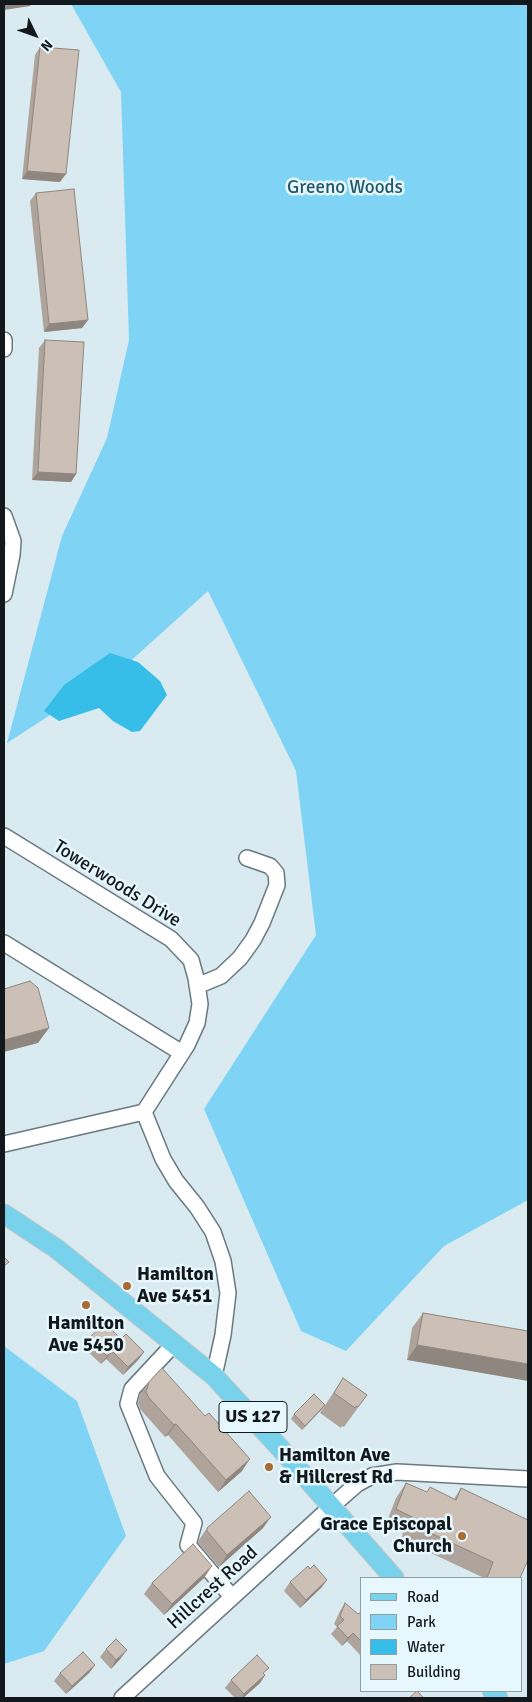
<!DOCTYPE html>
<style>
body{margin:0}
#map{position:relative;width:532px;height:1702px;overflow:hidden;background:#d9eaf1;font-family:Signika,sans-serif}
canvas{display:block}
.frame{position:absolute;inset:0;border:5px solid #12181b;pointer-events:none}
.legend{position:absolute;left:360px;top:1577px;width:162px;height:115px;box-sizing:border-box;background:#e6f7fe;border:1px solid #919ea3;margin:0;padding:6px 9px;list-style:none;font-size:15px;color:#12181b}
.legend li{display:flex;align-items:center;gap:10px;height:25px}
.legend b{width:25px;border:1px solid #919ea3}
.north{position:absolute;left:10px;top:10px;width:50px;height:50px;-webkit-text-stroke:4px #e6f7fe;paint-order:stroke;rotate:132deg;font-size:14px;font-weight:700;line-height:20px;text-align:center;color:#12181b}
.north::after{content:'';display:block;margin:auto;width:18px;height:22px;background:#12181b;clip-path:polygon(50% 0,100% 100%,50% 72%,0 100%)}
</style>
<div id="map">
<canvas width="532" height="1702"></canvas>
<div class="frame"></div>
<ul class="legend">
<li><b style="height:6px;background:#78d2ec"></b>Road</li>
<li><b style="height:14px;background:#7fd4f5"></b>Park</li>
<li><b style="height:14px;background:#36bde8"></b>Water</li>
<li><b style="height:14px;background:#ccbfb5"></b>Building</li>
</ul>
<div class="north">N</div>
</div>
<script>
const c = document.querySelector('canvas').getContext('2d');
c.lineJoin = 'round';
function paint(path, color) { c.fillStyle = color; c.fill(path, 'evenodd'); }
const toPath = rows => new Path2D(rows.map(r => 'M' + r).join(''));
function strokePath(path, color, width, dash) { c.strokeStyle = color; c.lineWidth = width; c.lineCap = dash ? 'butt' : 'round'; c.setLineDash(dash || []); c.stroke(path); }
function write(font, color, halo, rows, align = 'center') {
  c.font = font + ' Signika,sans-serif'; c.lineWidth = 5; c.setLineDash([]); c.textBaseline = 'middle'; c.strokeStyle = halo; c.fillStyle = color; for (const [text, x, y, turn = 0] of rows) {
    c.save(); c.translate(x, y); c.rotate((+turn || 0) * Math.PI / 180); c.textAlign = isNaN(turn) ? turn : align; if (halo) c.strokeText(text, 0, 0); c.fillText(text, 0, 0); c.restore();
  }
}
paint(toPath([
 [71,4,528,4,528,1200,444,1246,346,1351,301,1331,204,1109,316,935,296,771,208,591,124,667,7,743,62,536,107,438,129,340,121,92],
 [4,1346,77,1401,126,1536,44,1651,4,1664]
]), '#7fd4f5');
paint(toPath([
 [110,653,138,662,160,681,167,695,140,731,132,732,113,721,99,708,59,721,44,711,64,685]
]), '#36bde8');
const minor = toPath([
 [4,340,4,349],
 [4,516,13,541,12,555,4,594],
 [4,836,171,939,191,960,196,978,200,1004,197,1023,187,1045,144,1112],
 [4,943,182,1053],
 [197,986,221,976,240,958,253,940,262,923,277,885,276,873,270,866,247,858],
 [144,1112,163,1159,176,1181,197,1207,213,1232,223,1261,228,1293,223,1335,214,1376],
 [4,1144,144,1112],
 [174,1344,132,1389,128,1404,157,1476,194,1523,188,1545,232,1597],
 [122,1698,332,1506,357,1484,372,1476,397,1472,528,1479]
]);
const major = toPath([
 [4,1214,57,1249,214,1376,280,1448,394,1578],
 [492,1691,498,1698]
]);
strokePath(minor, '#69797f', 18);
strokePath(major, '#c6c8c8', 21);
strokePath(minor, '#fff', 15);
strokePath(major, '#78d2ec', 19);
paint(toPath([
 [40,47,60,182,22,179,35,55],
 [36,193,88,320,82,328,44,332,30,201],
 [45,340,76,474,71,482,32,480,39,348],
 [423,1313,528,1331,407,1360,412,1328],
 [89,1338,121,1339,144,1352,138,1360,123,1375,106,1359,101,1364,83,1347],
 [343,1378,367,1395,344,1427,342,1426,341,1428,320,1413],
 [149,1382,242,1471,218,1492,168,1435,165,1437,140,1409,138,1403,140,1394],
 [325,1405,322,1409,302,1430,291,1419,294,1414],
 [406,1483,427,1492,454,1499,461,1488,520,1578,482,1578,482,1577,401,1539,403,1533,386,1524,396,1498],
 [207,1528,263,1528,219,1567,198,1543,199,1540],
 [310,1569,327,1580,321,1588,300,1608,284,1591,290,1582],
 [204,1578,164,1615,144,1594,152,1583],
 [345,1603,358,1614,361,1612,361,1656,347,1641,342,1646,331,1634,337,1627,334,1624,340,1611],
 [106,1649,121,1658,111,1669,100,1657],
 [95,1665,89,1673,66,1694,54,1681,60,1673],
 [265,1675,260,1683,243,1698,235,1698,225,1688,231,1680]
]), '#afa49c');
paint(toPath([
 [4,4,32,4,30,6,4,10],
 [27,171,66,174,60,182,22,179],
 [88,320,82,328,44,332,49,324],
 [38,472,76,474,71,482,32,480],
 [49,1028,38,1043,4,1052,4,1040],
 [417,1345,528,1364,528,1381,407,1360],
 [112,1351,106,1359,101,1364,107,1356],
 [144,1352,138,1360,123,1375,128,1367],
 [325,1405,322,1409,302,1430,305,1426],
 [176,1424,168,1435,165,1437,174,1425],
 [250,1459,242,1471,218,1492,226,1480],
 [271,1517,263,1528,219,1567,227,1555],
 [212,1566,204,1578,164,1615,172,1604],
 [327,1580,321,1588,300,1608,306,1600],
 [353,1633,347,1641,342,1646,348,1638],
 [127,1650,121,1658,111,1669,116,1660],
 [95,1665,89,1673,66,1694,72,1686],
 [265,1675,260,1683,243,1698,242,1698,244,1694]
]), '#8f867f');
const building = toPath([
 [40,47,79,50,66,174,27,171,40,47],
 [74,189,88,320,49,324,36,193,74,189],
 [45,340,84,342,76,474,38,472,45,340],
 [30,981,38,988,49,1028,4,1040,4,989,30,981],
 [4,1257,9,1262,4,1266,4,1257],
 [423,1313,528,1331,528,1364,417,1345,423,1313],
 [105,1323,121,1339,126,1334,144,1352,128,1367,112,1351,107,1356,89,1338,105,1323],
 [162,1368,205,1416,209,1413,250,1459,226,1480,176,1424,174,1425,149,1398,146,1392,149,1382,162,1368],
 [343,1378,367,1395,358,1407,356,1406,355,1408,334,1393,343,1378],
 [314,1394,325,1405,305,1426,294,1414,314,1394],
 [406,1483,427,1492,430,1487,456,1500,461,1488,528,1520,528,1560,520,1578,487,1578,493,1562,411,1524,414,1518,396,1509,406,1483],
 [249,1491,271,1517,227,1555,207,1531,207,1528,249,1491],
 [193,1544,212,1566,172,1604,152,1583,193,1544],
 [314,1565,327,1580,306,1600,290,1582,308,1566,310,1569,314,1565],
 [345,1603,358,1614,361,1612,361,1641,353,1633,348,1638,337,1626,344,1620,340,1616,345,1603],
 [116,1639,127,1650,116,1660,106,1649,116,1639],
 [83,1652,95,1665,72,1686,60,1673,83,1652],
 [257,1655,269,1668,263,1673,265,1675,244,1694,231,1680,257,1655],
 [417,1691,424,1698,409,1698,417,1691]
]);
paint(building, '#ccbfb5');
strokePath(building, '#8f867f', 1);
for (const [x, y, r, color] of [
 [127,1286,5,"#aa6a32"],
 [86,1305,5,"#aa6a32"],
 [269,1467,5,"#aa6a32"],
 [462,1536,5,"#aa6a32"]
]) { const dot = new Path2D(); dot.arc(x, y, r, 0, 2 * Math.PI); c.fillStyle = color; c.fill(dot); strokePath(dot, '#e6f7fe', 2); }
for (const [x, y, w] of [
 [253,1417,68]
]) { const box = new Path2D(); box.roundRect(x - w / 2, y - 15.5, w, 31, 4); c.fillStyle = '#e6f7fe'; c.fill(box); strokePath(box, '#12181b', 1); }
write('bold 18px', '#12181b', null, [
 ["US 127",253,1417]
]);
write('19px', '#23586a', '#e6f7fe', [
 ["Greeno Woods",345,188]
]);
write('19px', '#12181b', '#e6f7fe', [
 ["Towerwoods Drive",117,884,32],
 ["Hillcrest Road",213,1588,-42]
]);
write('bold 19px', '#12181b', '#e6f7fe', [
 ["Hamilton",137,1275],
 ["Ave 5451",137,1297],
 ["Hamilton",86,1324,"center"],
 ["Ave 5450",86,1346,"center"],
 ["Hamilton Ave",279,1456],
 ["& Hillcrest Rd",279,1478],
 ["Grace Episcopal",452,1525,"right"],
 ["Church",452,1547,"right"]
], 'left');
</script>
